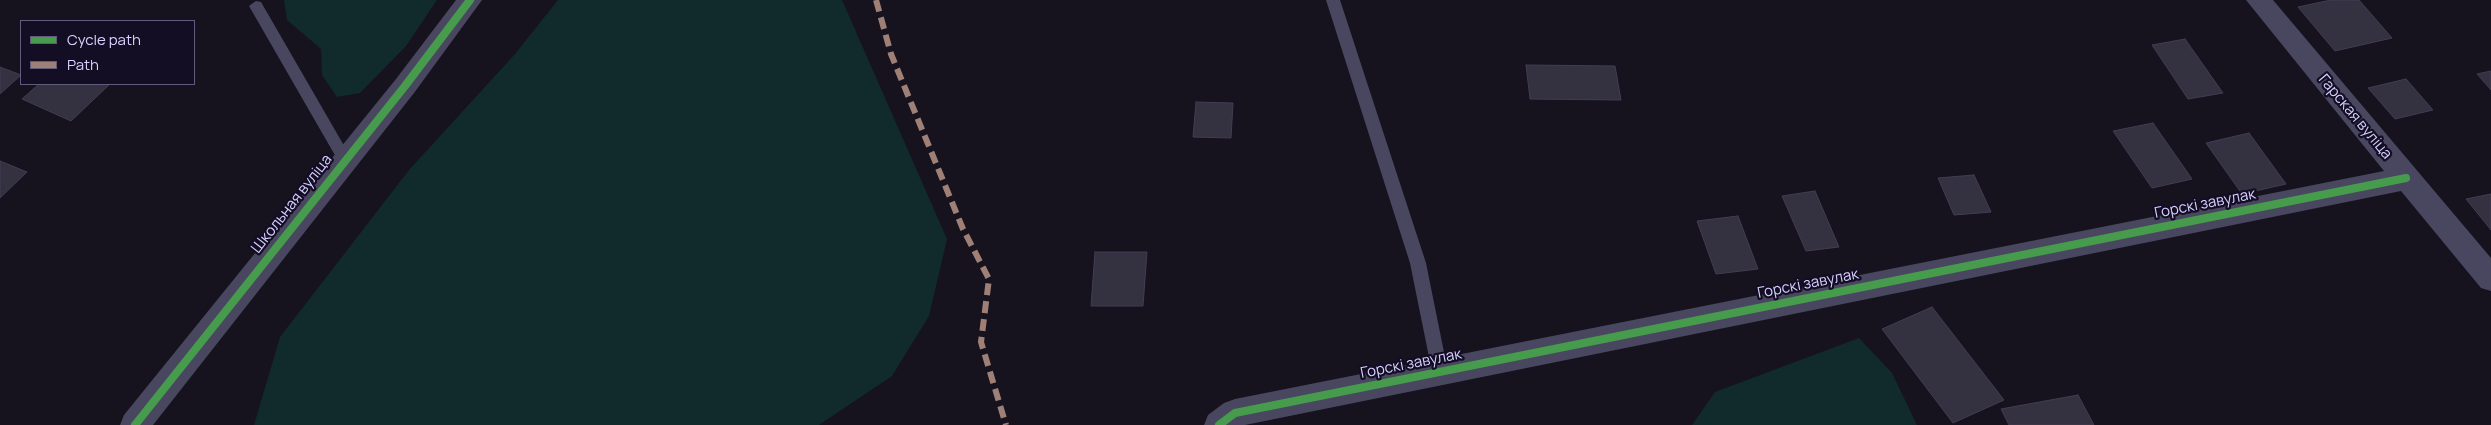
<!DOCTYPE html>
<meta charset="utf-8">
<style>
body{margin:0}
#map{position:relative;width:2491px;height:425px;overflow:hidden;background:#16131f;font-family:Manrope,sans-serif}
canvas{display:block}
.legend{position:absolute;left:20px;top:20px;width:175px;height:65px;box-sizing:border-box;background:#130e24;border:1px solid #625c7c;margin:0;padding:6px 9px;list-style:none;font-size:15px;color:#d8d1ff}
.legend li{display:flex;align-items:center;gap:10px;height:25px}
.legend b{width:25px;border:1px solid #625c7c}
</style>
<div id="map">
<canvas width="2491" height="425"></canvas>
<ul class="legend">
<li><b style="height:6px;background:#469c4c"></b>Cycle path</li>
<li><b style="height:6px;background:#9e8076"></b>Path</li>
</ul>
</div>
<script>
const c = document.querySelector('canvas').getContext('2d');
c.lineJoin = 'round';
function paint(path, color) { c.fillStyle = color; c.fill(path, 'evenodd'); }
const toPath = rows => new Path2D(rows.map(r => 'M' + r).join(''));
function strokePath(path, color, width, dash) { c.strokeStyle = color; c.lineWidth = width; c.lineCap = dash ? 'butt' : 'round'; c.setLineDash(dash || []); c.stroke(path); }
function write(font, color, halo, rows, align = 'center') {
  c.font = font + ' Manrope,sans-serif'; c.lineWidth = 4.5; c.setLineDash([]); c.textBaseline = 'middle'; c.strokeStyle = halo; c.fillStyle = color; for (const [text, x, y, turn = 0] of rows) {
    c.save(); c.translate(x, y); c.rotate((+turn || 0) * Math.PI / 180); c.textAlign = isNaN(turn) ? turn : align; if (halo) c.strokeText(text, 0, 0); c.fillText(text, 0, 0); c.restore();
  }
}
paint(toPath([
 [284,0,437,0,406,46,360,93,337,97,322,75,321,49,287,20],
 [558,0,842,0,947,239,929,316,892,376,819,425,254,425,280,337,409,170,515,54],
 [1859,338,1892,373,1917,425,1692,425,1715,392]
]), '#112a2c');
const building = toPath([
 [2331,0,2359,0,2392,38,2335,51,2298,7,2331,0],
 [2185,39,2223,93,2188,99,2152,45,2185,39],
 [1526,65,1615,66,1621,100,1530,99,1526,65],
 [0,67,21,75,0,94,0,67],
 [2491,71,2491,90,2477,74,2491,71],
 [2406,79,2433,110,2395,119,2368,88,2406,79],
 [39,84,110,84,71,121,22,99,39,84],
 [1196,102,1233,103,1231,138,1193,137,1196,102],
 [2153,123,2192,179,2152,188,2113,131,2153,123],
 [2249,133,2286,184,2242,194,2206,143,2249,133],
 [0,161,27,172,0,198,0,161],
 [1974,175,1991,212,1954,215,1938,178,1974,175],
 [1815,191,1839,247,1806,251,1782,196,1815,191],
 [2491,194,2491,230,2466,199,2491,194],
 [1738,216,1758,269,1716,274,1697,221,1738,216],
 [1095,252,1147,252,1143,306,1091,306,1095,252],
 [1932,307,2004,400,1953,423,1882,329,1932,307],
 [2078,395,2094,425,2009,425,2001,409,2078,395]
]);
paint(building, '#343141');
strokePath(building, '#433d53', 1);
paint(toPath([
 [1326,0,1340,0,1426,263,1448,372,1446,377,1440,379,1434,377,1432,372,1410,263,1326,0],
 [256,1,261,2,350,156,352,160,350,164,345,166,340,164,249,6,256,1]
]), '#494760');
paint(toPath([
 [2246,0,2273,0,2491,258,2491,291,2481,288,2401,191,1245,425,1204,425,1208,415,1224,403,1235,399,2384,171,2246,0]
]), '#494760');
paint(toPath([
 [456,0,482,0,414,93,153,425,120,425,124,415,396,79,456,0]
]), '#494760');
strokePath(toPath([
 [876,0,891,54,963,229,989,279,981,342,1006,425]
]), '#9e8076', 6, [12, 6]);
strokePath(toPath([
 [135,425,405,86,470,0],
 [1219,425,1235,413,2406,178]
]), '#469c4c', 8);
write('15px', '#d8d1ff', '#130e24', [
 ["Гарская вуліца",2355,117,50],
 ["Школьная вуліца",292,204,-52],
 ["Горскі завулак",2205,204,-11],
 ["Горскі завулак",1808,284,-11],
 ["Горскі завулак",1411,364,-11]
]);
</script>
